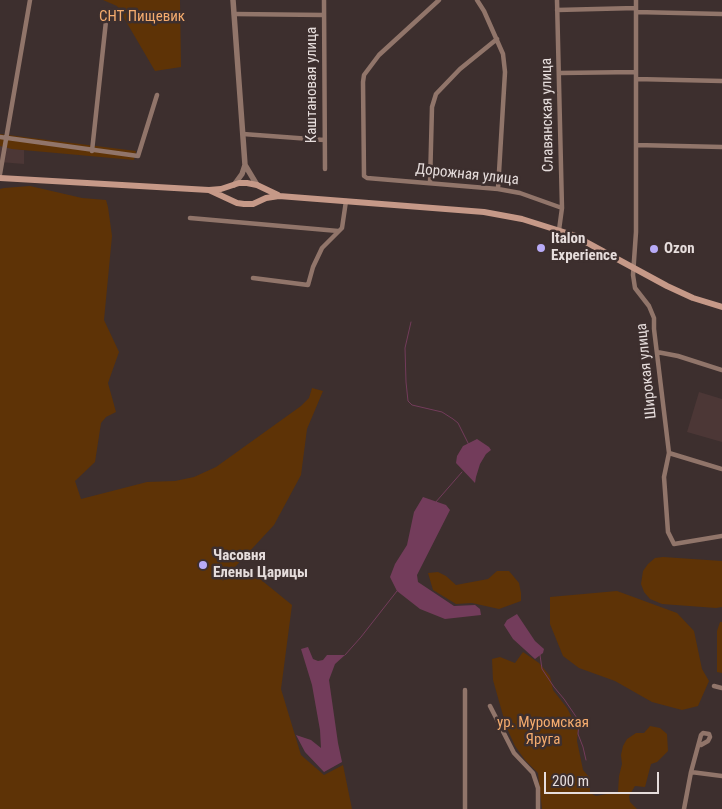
<!DOCTYPE html>
<meta charset="utf-8">
<style>
body{margin:0}
#map{position:relative;width:722px;height:809px;overflow:hidden;background:#3d2f2e;font-family:"Roboto Condensed",sans-serif}
canvas{display:block}
.scale{position:absolute;left:544px;top:772px;width:115px;height:22px;box-sizing:border-box;border:2px solid #e6dddc;border-top:0;padding-left:6px;font-size:15px;line-height:18px;white-space:nowrap;color:#e6dddc;-webkit-text-stroke:4px #3d2f2e;paint-order:stroke}
</style>
<div id="map">
<canvas width="722" height="809"></canvas>
<div class="scale">200 m</div>
</div>
<script>
const c = document.querySelector('canvas').getContext('2d');
c.lineJoin = 'round';
function paint(path, color) { c.fillStyle = color; c.fill(path, 'evenodd'); }
const toPath = rows => new Path2D(rows.map(r => 'M' + r).join(''));
function strokePath(path, color, width, dash) { c.strokeStyle = color; c.lineWidth = width; c.lineCap = dash ? 'butt' : 'round'; c.setLineDash(dash || []); c.stroke(path); }
function write(font, color, halo, rows, align = 'center') {
  c.font = font + ' "Roboto Condensed",sans-serif'; c.lineWidth = 5; c.setLineDash([]); c.textBaseline = 'middle'; c.strokeStyle = halo; c.fillStyle = color; for (const [text, x, y, turn = 0] of rows) {
    c.save(); c.translate(x, y); c.rotate((+turn || 0) * Math.PI / 180); c.textAlign = isNaN(turn) ? turn : align; if (halo) c.strokeText(text, 0, 0); c.fillText(text, 0, 0); c.restore();
  }
}
paint(toPath([
 [0,146,24,150,24,164,0,162],
 [699,392,722,399,722,442,687,432]
]), '#4c3736');
paint(toPath([
 [103,0,180,0,181,67,155,71,117,6],
 [0,134,136,151,134,160,12,149,0,146],
 [30,186,82,198,106,200,108,207,112,236,104,320,119,352,108,383,116,412,106,417,101,423,95,462,75,481,81,499,147,482,175,481,194,477,216,467,301,406,309,398,312,388,323,391,307,429,301,475,274,525,222,581,234,575,260,579,292,605,281,689,301,755,324,775,343,765,352,809,0,809,0,189,4,188],
 [663,557,722,561,722,607,716,608,662,604,650,599,644,592,641,584,643,571,648,564,655,558],
 [497,571,509,571,519,583,521,593,521,601,499,609,472,603,456,604,433,590,428,573,438,572,446,576,456,585,488,579],
 [617,591,677,613,694,631,702,669,709,681,698,706,682,710,652,702,615,681,579,668,563,656,550,624,550,597],
 [720,622,722,622,722,673,717,672,717,631],
 [523,652,539,663,550,676,553,690,567,708,578,729,577,741,583,770,590,778,590,793,596,796,618,792,619,776,622,764,621,755,623,746,627,739,636,733,644,733,650,726,660,728,667,734,668,751,657,762,651,764,645,787,635,786,629,796,630,802,637,809,542,809,538,773,525,760,515,746,506,726,493,680,492,659,500,657,515,663]
]), '#5e3306');
paint(toPath([
 [477,439,489,447,491,450,486,454,480,464,476,477,475,483,456,463,457,456,463,446],
 [423,497,446,505,450,510,417,575,418,582,454,606,475,605,480,609,481,615,445,619,420,609,397,591,390,577,395,564,407,545,414,512],
 [517,614,535,641,544,649,543,653,535,659,513,639,504,625,507,620],
 [308,647,313,659,318,661,323,660,327,655,345,655,335,664,329,680,338,743,342,762,324,772,305,752,296,735,311,740,321,748,320,730,312,685,301,649]
]), '#733c5b');
strokePath(toPath([
 [411,322,405,348,406,382,408,401,412,405,442,412,453,419,458,423,469,445],
 [435,503,462,472],
 [345,655,361,637,397,591],
 [540,655,542,669,554,687,564,699,579,721,578,734,583,747,586,760]
]), '#733c5b', 1);
strokePath(toPath([
 [324,0,325,169],
 [439,0,379,55,364,75,363,82,364,176,367,178,498,189,520,193,562,208],
 [477,0,484,11,503,54,505,72,498,189],
 [557,0,562,208,559,230],
 [636,0,636,232,633,275,635,288,649,306,654,318,654,329,669,453,664,477,668,532,674,544,722,536],
 [557,10,636,8],
 [636,12,722,14],
 [234,14,324,15],
 [560,73,636,72],
 [636,79,722,81],
 [243,134,324,140],
 [0,137,138,156,157,95],
 [636,145,722,147],
 [92,151,106,21],
 [0,174,30,0],
 [430,183,432,107,436,94,460,69,497,39],
 [190,218,338,231],
 [253,278,308,285,313,267,322,248,342,228,346,201],
 [657,352,678,356,722,370],
 [669,453,722,469],
 [714,686,722,688],
 [465,690,465,809],
 [490,706,514,753,533,773,538,788,538,809],
 [691,772,722,776],
 [684,809,691,772,701,735,703,733,709,734,710,737,708,741,701,745,699,745]
]), '#91756a', 4.5);
strokePath(toPath([
 [233,0,245,165,257,185],
 [234,185,242,174,245,165]
]), '#91756a', 5.5);
strokePath(toPath([
 [0,178,209,190,221,189,239,183,247,183,257,185,278,195],
 [209,190,237,203,244,204,253,204,266,198,279,196,484,212,522,219,573,235,667,286,693,298,722,307]
]), '#c69988', 6);
for (const [x, y, r, color] of [
 [541,248,5,"#b8abf7"],
 [654,249,5,"#b8abf7"],
 [203,565,5,"#b8abf7"]
]) { const dot = new Path2D(); dot.arc(x, y, r, 0, 2 * Math.PI); c.fillStyle = color; c.fill(dot); strokePath(dot, '#3d2f2e', 2); }
write('15px', '#f5ac6e', '#3d2f2e', [
 ["СНТ Пищевик",142,17],
 ["ур. Муромская",543,723],
 ["Яруга",543,740]
]);
write('15px', '#e6dddc', '#3d2f2e', [
 ["Каштановая улица",312,85,-90],
 ["Славянская улица",548,115,-91],
 ["Дорожная улица",467,175,6],
 ["Широкая улица",647,371,-96]
]);
write('bold 15px', '#e6dddc', '#3d2f2e', [
 ["Italon",551,239],
 ["Experience",551,256],
 ["Ozon",664,249],
 ["Часовня",213,556],
 ["Елены Царицы",213,573]
], 'left');
</script>
